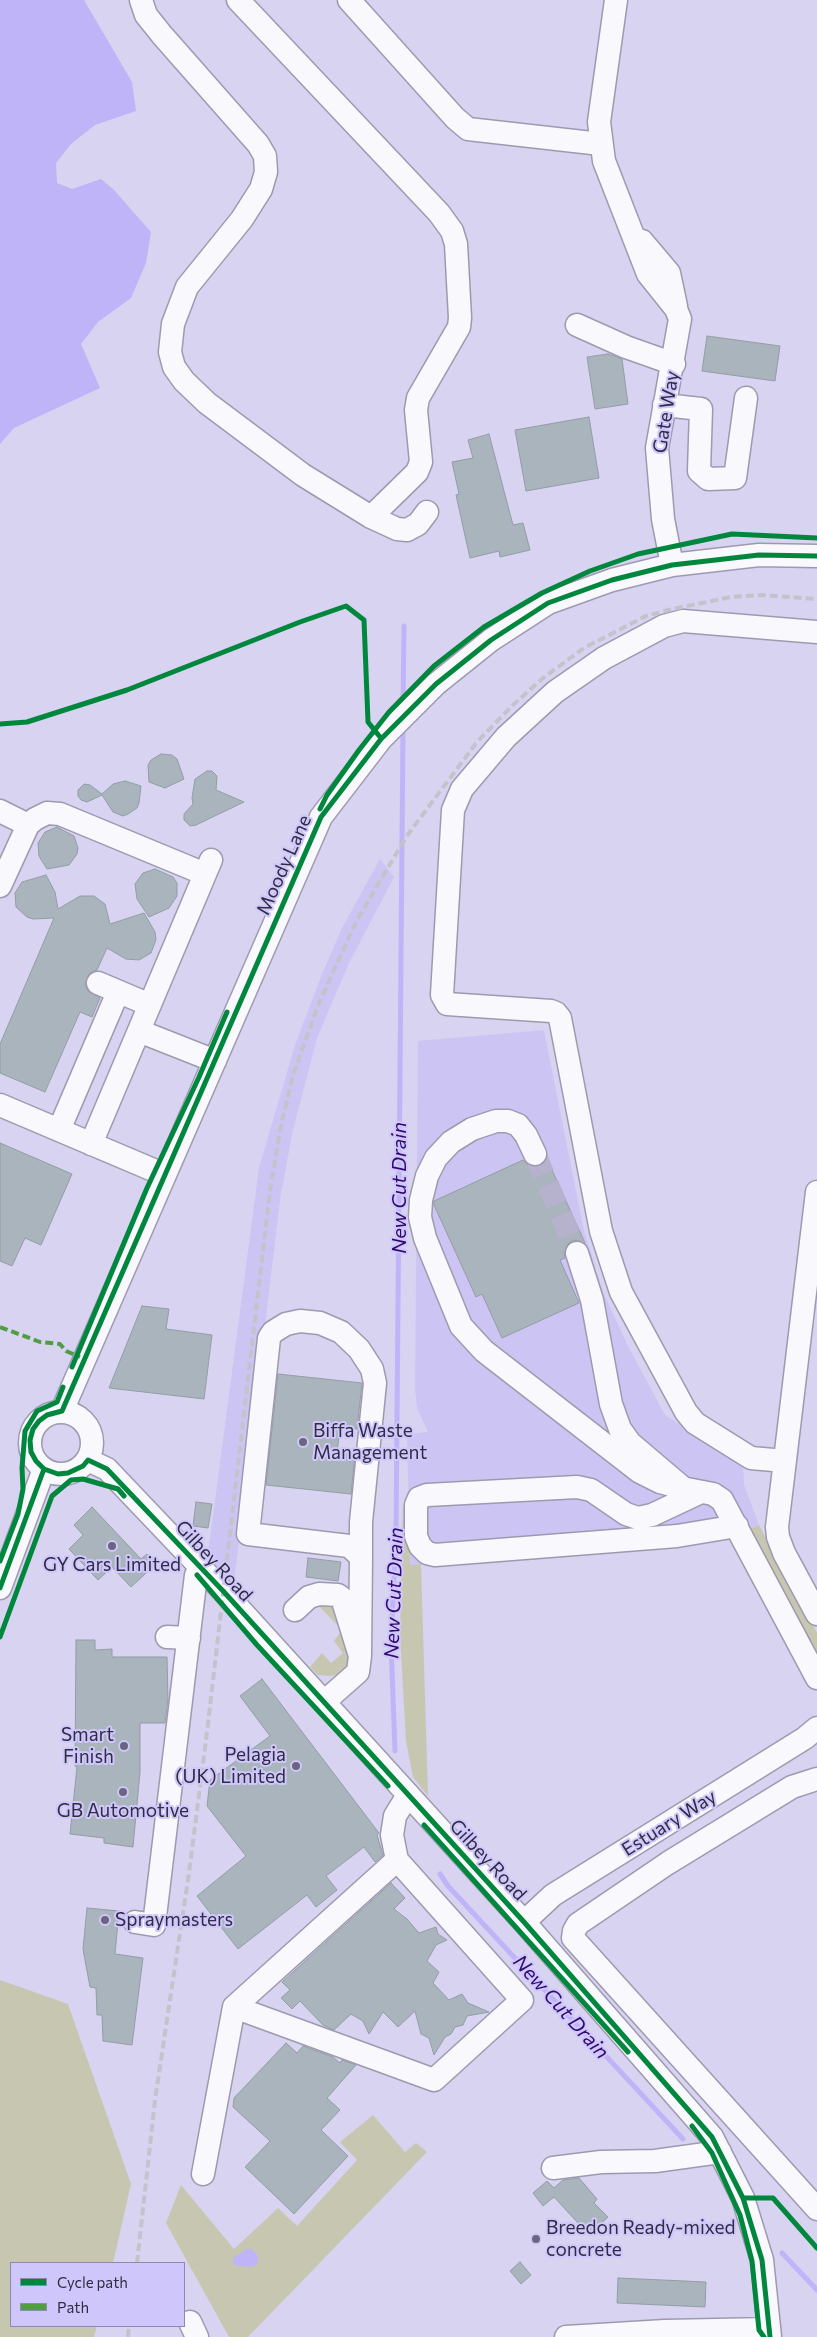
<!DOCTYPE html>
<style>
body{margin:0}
#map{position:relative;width:817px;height:2337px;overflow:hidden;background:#d7d3f0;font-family:Commissioner,sans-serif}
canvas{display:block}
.legend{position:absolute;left:10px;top:2262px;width:175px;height:65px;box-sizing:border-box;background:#cfc7fc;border:1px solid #8f89b1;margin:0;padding:6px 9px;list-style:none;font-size:15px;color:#302c41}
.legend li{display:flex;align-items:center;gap:10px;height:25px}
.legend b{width:25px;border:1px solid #8f89b1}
</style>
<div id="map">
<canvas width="817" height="2337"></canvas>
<ul class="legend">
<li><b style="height:6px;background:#00873e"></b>Cycle path</li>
<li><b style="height:6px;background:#509d46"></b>Path</li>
</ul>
</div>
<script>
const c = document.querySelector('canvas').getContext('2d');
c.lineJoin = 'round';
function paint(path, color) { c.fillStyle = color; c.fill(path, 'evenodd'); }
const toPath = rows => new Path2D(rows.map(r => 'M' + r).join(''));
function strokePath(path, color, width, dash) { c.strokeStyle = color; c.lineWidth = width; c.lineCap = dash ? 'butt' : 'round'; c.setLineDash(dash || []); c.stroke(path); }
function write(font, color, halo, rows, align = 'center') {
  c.font = font + ' Commissioner,sans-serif'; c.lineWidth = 4; c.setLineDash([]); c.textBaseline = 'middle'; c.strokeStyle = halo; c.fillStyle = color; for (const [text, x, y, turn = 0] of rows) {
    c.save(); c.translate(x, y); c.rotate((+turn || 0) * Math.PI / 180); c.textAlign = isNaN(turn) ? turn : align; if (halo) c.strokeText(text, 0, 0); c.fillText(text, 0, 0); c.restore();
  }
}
paint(toPath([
 [380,859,394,877,349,963,317,1038,292,1134,280,1200,234,1583,207,1561,259,1168,295,1045,322,974,342,928],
 [544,1030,584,1231,603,1292,627,1344,665,1415,743,1465,744,1485,759,1525,724,1540,410,1565,407,1434,428,1432,417,1408,415,1388,418,1041]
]), '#ccc5f3');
paint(toPath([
 [403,1506,408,1508,410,1565,421,1564,428,1796,413,1777,406,1741,400,1634],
 [759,1525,817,1633,817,1653,750,1529],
 [331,1600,354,1659,338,1675,328,1676,318,1675,310,1667,322,1653,331,1663,343,1653,334,1641,342,1630,317,1604],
 [0,1980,68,2004,131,2184,113,2263,11,2263,11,2326,97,2326,94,2337,0,2337],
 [373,2115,405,2152,416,2143,427,2152,248,2337,229,2337,166,2223,181,2185,234,2249,278,2208,297,2226,357,2160,340,2142]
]), '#c7c7b1');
paint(toPath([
 [0,0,84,0,132,82,136,111,95,125,71,144,56,163,57,183,72,189,101,179,114,190,151,232,146,263,131,298,98,322,81,344,100,388,14,428,0,444],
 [247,2249,252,2249,258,2256,258,2262,254,2266,247,2267,234,2265,233,2258]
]), '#c0b4f8');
strokePath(toPath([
 [403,706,404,626],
 [395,1751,391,1643,396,1535,403,727],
 [440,1874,448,1886,683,2139],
 [782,2253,817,2290]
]), '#c0b4f8', 5);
const building = toPath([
 [707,336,780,346,775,381,702,371,707,336],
 [608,354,622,359,628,404,595,409,587,357,608,354],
 [589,417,599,478,526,491,515,430,589,417],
 [489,434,513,525,523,523,530,550,500,557,499,551,470,558,456,495,459,494,452,462,473,458,468,440,489,434],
 [161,754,172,755,177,759,184,779,165,788,149,782,148,765,151,760,161,754],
 [207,771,212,771,217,776,216,790,244,802,196,825,190,826,184,820,184,814,193,804,192,798,195,779,207,771],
 [125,781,141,786,139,803,137,808,128,814,123,816,113,812,102,795,87,802,81,800,78,796,78,790,84,784,90,785,102,794,113,784,125,781],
 [57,827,74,836,78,848,77,854,69,865,47,869,39,856,38,843,45,832,57,827],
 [155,869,173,877,177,883,177,896,169,908,149,917,137,899,135,884,143,873,155,869],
 [46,875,55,892,58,909,80,896,94,896,105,904,110,924,144,913,155,932,156,940,151,953,139,960,126,959,107,948,97,970,90,973,85,984,88,991,100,998,92,1017,80,1012,45,1092,0,1073,0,1044,54,918,33,919,27,917,16,907,15,893,22,882,46,875],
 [0,1143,72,1174,41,1245,25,1238,12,1266,0,1261,0,1143],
 [547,1159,585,1243,573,1240,568,1244,564,1251,565,1258,560,1260,579,1303,502,1338,482,1294,476,1297,434,1205,434,1201,523,1160,528,1165,534,1167,541,1166,547,1159],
 [142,1306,169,1309,166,1329,212,1335,204,1399,109,1388,142,1306],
 [278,1374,362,1383,357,1429,340,1428,337,1453,355,1455,351,1494,266,1485,278,1374],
 [196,1502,212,1504,208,1528,193,1526,196,1502],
 [92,1507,141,1559,147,1554,156,1564,131,1587,112,1567,98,1580,69,1549,83,1535,74,1525,92,1507],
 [308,1558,341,1562,338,1581,306,1577,308,1558],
 [76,1640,95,1640,95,1650,112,1649,112,1657,167,1657,168,1700,165,1723,140,1723,140,1772,133,1847,104,1843,104,1838,70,1834,77,1767,75,1766,76,1640],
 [262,1679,379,1833,377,1835,383,1855,375,1862,364,1847,326,1876,337,1890,316,1907,307,1895,238,1949,197,1896,246,1856,207,1806,210,1780,270,1736,240,1696,262,1679],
 [391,1883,405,1898,394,1909,407,1919,419,1933,436,1927,438,1934,447,1940,436,1945,427,1961,439,1972,433,1983,449,2000,462,1994,468,2003,489,2012,467,2016,463,2025,455,2027,451,2034,445,2037,434,2055,429,2038,421,2034,415,2011,398,2027,383,2012,369,2034,363,2021,351,2014,334,2030,323,2025,300,2001,292,2009,281,1998,290,1990,282,1982,391,1883],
 [87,1908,119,1911,115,1954,143,1958,132,2045,103,2041,102,2015,97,2015,96,1988,90,1987,83,1949,87,1908],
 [286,2043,297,2053,303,2046,333,2057,340,2063,342,2060,356,2065,327,2098,340,2110,321,2130,348,2156,294,2214,245,2167,270,2141,233,2107,234,2098,286,2043],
 [579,2178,597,2199,594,2203,608,2217,589,2235,554,2197,543,2206,533,2193,547,2181,554,2188,563,2180,579,2178],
 [520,2262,531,2275,521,2284,510,2271,520,2262],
 [618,2278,706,2282,705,2307,617,2303,618,2278]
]);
paint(building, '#a9b4bd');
strokePath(building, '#929da6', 1);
strokePath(toPath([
 [535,1154,577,1253]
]), '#b6b2cd', 22, [22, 11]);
const minor = toPath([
 [141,0,146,15,162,35,258,144,265,156,266,172,261,189,242,219,187,287,173,324,170,352,174,367,184,381,207,403,303,475,371,517,397,529,407,530,418,524,427,512],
 [238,0,439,213,452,231,456,244,460,318,459,327,418,398,416,410,421,462,417,472,371,517],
 [349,0,455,118,468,129,601,144],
 [616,0,599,122,604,161,648,274,676,309,680,319,657,448,663,519,672,565],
 [642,241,669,273,676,306],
 [577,325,626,347,674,364],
 [664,405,701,409,699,471,708,479,735,478,746,398],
 [0,811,28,825,35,819,47,813,60,814,205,874],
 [0,886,28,825],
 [98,983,150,1005],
 [139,1031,215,1061],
 [0,1105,165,1175],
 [59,1130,118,992],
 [91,1144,211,860],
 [535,1154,526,1135,518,1125,508,1121,496,1121,472,1129,451,1142,436,1158,427,1176,421,1200,420,1217,425,1238,461,1326,484,1351,640,1472,660,1482,683,1488,630,1443,620,1429,611,1404,592,1300,577,1253],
 [817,1192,777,1527,778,1537,784,1553,817,1614],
 [62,1411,321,817,381,739,436,684,491,640,548,603,612,580,672,565,759,555,817,556],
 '30 1443a31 31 0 1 1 62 0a31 31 0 1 1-62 0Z',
 [88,1460,107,1469,224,1592,524,1922,712,2137,743,2198,762,2260,770,2337],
 [785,1461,751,1458,695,1423,686,1412,621,1292,601,1231,560,1018,556,1013,551,1011,447,1004,442,995,453,810,462,789,506,737,555,692,604,658,664,626,683,621,817,632],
 [687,1489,713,1494,722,1500,817,1678],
 [701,1492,652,1515,638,1518,626,1514,591,1490,577,1487,427,1495,419,1498,416,1505,416,1536,420,1546,427,1553,435,1555,677,1536,737,1526],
 [0,1588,44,1469],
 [295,1610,309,1597,319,1594,338,1595,342,1598,360,1656,358,1672,324,1702],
 [167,1637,189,1638],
 [360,1656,361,1557,361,1522,375,1383,372,1369,359,1349,341,1332,320,1323,300,1321,286,1324,273,1332,269,1338,248,1534,349,1546,361,1557],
 [817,1779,792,1787,668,1863,578,1924,574,1931,573,1938,817,2209],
 [135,1922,154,1925,196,1575,202,1569],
 [524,1922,553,1895,805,1738,817,1728],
 [234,2007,434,2080,522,2000,397,1860,392,1835,395,1816,408,1795],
 [553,2168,601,2162,655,2161,720,2152],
 [203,2174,234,2007,397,1860],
 [190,2322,197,2337],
 [566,2337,665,2331,769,2329]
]);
strokePath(minor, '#9d9ab0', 25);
strokePath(minor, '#f9f8fd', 22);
strokePath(toPath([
 [137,2263,155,2100,189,1873,207,1732,270,1190,281,1125,293,1075,319,1003,356,922,406,837,477,742,513,705,543,678,584,648,611,634,646,616,668,610,731,597,762,595,817,599],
 [128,2337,129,2326]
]), '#c4c3cb', 4, [8, 4]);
strokePath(toPath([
 [0,1327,40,1342,60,1344,66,1351,80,1357]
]), '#509d46', 4, [8, 4]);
strokePath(toPath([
 [0,724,27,722,127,690,300,622,346,606,364,620,368,722,380,737],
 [320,809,327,795,359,750,389,712,434,666,484,627,542,593,590,571,638,554,732,534,817,538],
 [72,1367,147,1188,199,1077,227,1012],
 [0,1561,18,1514,23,1489,22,1468,25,1431,37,1411,57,1402,63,1387],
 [197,1575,257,1645,388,1786],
 [0,1588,44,1469],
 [0,1637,52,1496,71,1480,83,1479,118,1489,124,1496],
 [424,1825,628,2052],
 [692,2126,712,2153,740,2215,752,2261,759,2330,764,2337],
 [743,2198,773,2198,817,2248],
 [770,2337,762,2260,743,2198,712,2137,524,1922,224,1592,107,1469,88,1460,83,1466,68,1473,58,1474,44,1469,36,1461,31,1452,30,1440,33,1429,39,1421,47,1415,62,1411,321,817,381,739,436,684,491,640,548,603,612,580,672,565,759,555,817,556]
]), '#00873e', 5);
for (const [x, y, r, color] of [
 [303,1442,5,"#6a667e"],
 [112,1546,5,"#6a667e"],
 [124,1746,5,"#6a667e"],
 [296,1766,5,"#6a667e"],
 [123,1792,5,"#6a667e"],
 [105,1920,5,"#6a667e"],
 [536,2239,5,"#6a667e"]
]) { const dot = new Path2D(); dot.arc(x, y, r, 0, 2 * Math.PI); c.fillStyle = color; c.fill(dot); strokePath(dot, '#cfc7fc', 2); }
write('19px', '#302c41', '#cfc7fc', [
 ["Gate Way",666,412,-81],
 ["Moody Lane",284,865,-66],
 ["Gilbey Road",214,1561,47],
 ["Estuary Way",669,1823,-32],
 ["Gilbey Road",488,1860,47]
]);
write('19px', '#302c41', '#cfc7fc', [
 ["Biffa Waste",313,1431],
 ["Management",313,1453],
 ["GY Cars Limited",112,1565,"center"],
 ["Smart",114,1735,"right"],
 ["Finish",114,1757,"right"],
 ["Pelagia",286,1755,"right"],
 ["(UK) Limited",286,1777,"right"],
 ["GB Automotive",123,1811,"center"],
 ["Spraymasters",115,1920],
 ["Breedon Ready-mixed",546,2228],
 ["concrete",546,2250]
], 'left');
write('italic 20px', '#31096c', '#cfc7fc', [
 ["New Cut Drain",399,1188,-90],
 ["New Cut Drain",394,1593,-88],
 ["New Cut Drain",561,2007,48]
]);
</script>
